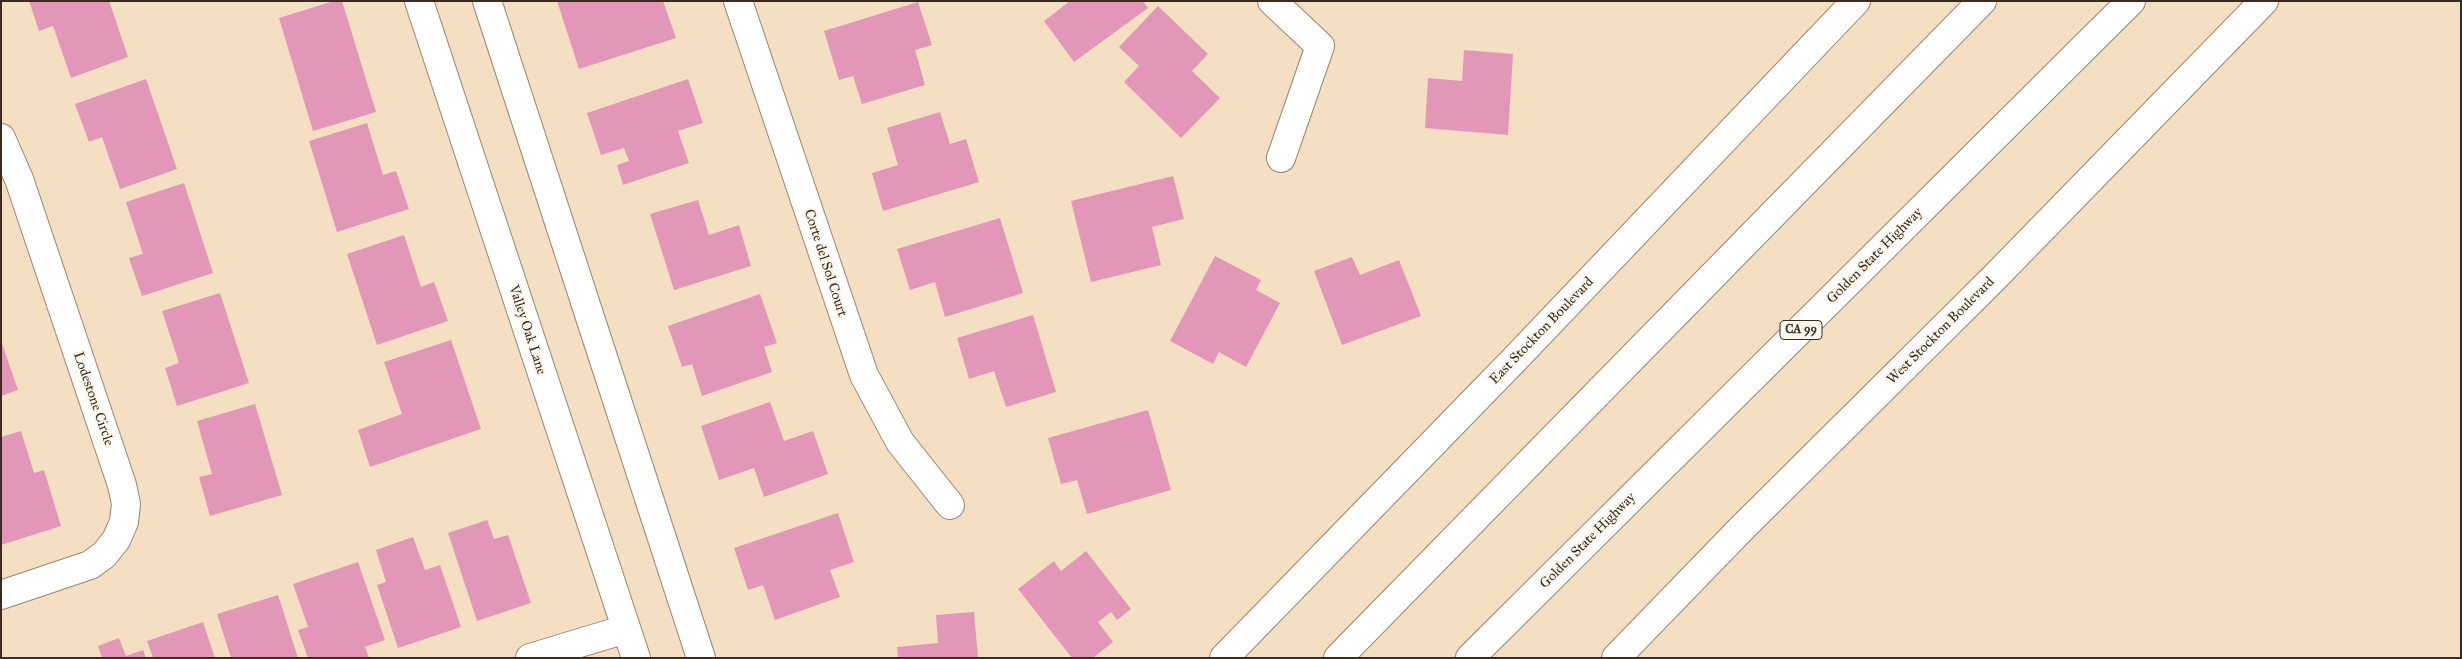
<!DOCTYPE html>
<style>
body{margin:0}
#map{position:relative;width:2462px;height:659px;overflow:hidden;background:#f4dfc3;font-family:"IM FELL Great Primer",serif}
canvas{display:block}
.frame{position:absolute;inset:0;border:2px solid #3b2a1e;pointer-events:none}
</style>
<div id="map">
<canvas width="2462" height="659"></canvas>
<div class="frame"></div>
</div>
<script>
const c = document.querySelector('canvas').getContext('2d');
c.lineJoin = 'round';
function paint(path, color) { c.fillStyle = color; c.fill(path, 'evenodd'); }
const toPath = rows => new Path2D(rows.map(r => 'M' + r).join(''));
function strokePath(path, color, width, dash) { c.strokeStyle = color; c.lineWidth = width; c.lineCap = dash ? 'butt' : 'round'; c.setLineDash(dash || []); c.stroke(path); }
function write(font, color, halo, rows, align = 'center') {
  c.font = font + ' "IM FELL Great Primer",serif'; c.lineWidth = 4.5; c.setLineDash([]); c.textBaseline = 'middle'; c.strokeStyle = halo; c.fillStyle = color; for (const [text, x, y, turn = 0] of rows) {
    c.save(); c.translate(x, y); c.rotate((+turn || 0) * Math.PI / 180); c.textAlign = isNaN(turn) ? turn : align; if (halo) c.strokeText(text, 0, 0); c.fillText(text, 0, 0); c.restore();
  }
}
paint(toPath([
 [29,1,109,1,128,57,71,78,53,26,39,31],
 [334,1,342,1,376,112,313,131,279,18],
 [557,1,663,1,676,38,579,69],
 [1070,1,1143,1,1148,8,1074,62,1044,21],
 [918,2,932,45,915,50,925,85,862,104,853,76,839,80,824,31],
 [1158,6,1208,54,1192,71,1220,98,1181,138,1124,82,1139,66,1119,47],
 [1464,50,1513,54,1508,135,1425,128,1428,78,1462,81],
 [146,79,177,169,120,189,102,137,89,142,75,104],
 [688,79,703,123,678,131,689,163,623,185,617,165,629,161,624,148,601,155,587,113],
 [940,112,950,144,966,139,979,182,883,211,872,173,898,165,887,128],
 [367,123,383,175,396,171,409,209,337,232,309,141],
 [1173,176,1184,219,1152,227,1161,265,1091,282,1071,201],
 [184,183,213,273,142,296,129,258,143,254,126,202],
 [698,200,709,235,739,225,751,266,674,290,650,214],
 [1000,218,1023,293,945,317,935,282,910,290,897,249],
 [404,235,421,287,434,282,448,321,377,345,347,254],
 [1215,256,1261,280,1256,290,1280,303,1246,367,1219,352,1213,364,1170,341],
 [1352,257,1360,275,1399,260,1421,316,1342,345,1314,271],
 [220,293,249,383,177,406,165,368,179,363,162,311],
 [760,294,777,343,764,347,772,372,702,396,692,364,682,367,668,326],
 [1033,315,1056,392,1006,407,994,371,969,379,957,338],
 [451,340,481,429,370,467,358,430,402,414,384,362],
 [1,341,18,390,1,396],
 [770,402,784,441,813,431,828,474,764,497,754,468,719,480,701,426],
 [255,404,282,495,210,516,199,477,212,474,197,421],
 [1148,410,1171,490,1087,514,1077,480,1061,484,1048,438],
 [21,431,34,473,44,470,61,526,1,545,1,437],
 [838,513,854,562,830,570,840,597,775,620,763,585,748,590,734,548],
 [487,520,494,539,508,535,531,603,477,621,448,533],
 [413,537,425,570,440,565,461,627,398,648,377,585,386,582,376,550],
 [1086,551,1131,609,1117,620,1111,612,1098,622,1113,642,1093,658,1072,658,1018,589,1054,561,1061,571],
 [358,562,385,640,365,647,369,658,308,658,298,630,308,627,293,584],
 [278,595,298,658,231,658,217,614],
 [974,612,978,658,898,658,897,647,938,643,936,615],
 [203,622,215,658,153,658,147,641],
 [119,638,126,656,143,650,146,658,102,658,98,646]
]), '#e397b8');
const minor = toPath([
 [419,1,636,658],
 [487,1,701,658],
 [738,1,864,375,900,442,950,505],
 [1272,1,1320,46,1281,158],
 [1,138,19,179,122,485,126,504,124,522,116,540,104,555,90,565,1,595],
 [530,658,626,629],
 [1224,658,1514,360,1856,1],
 [1616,658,1741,529,1994,278,2264,1]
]);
const highway = toPath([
 [1338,658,1982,1],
 [1470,658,2131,1]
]);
strokePath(minor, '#988470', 30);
strokePath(highway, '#988470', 30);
strokePath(minor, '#fff', 28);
strokePath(highway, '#fff', 28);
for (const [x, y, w] of [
 [1801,330,42]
]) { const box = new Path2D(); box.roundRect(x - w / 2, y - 9.5, w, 19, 4); c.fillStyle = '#fbf7ec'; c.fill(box); strokePath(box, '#3b2a1e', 1); }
write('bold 12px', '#3b2a1e', null, [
 ["CA 99",1801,330]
]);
write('14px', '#3b2a1e', '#fbf7ec', [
 ["Golden State Highway",1875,256,-45],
 ["Corte del Sol Court",825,263,72],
 ["Valley Oak Lane",527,330,72],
 ["East Stockton Boulevard",1542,331,-46],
 ["West Stockton Boulevard",1941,331,-45],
 ["Lodestone Circle",93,399,71],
 ["Golden State Highway",1588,541,-45]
]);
</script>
